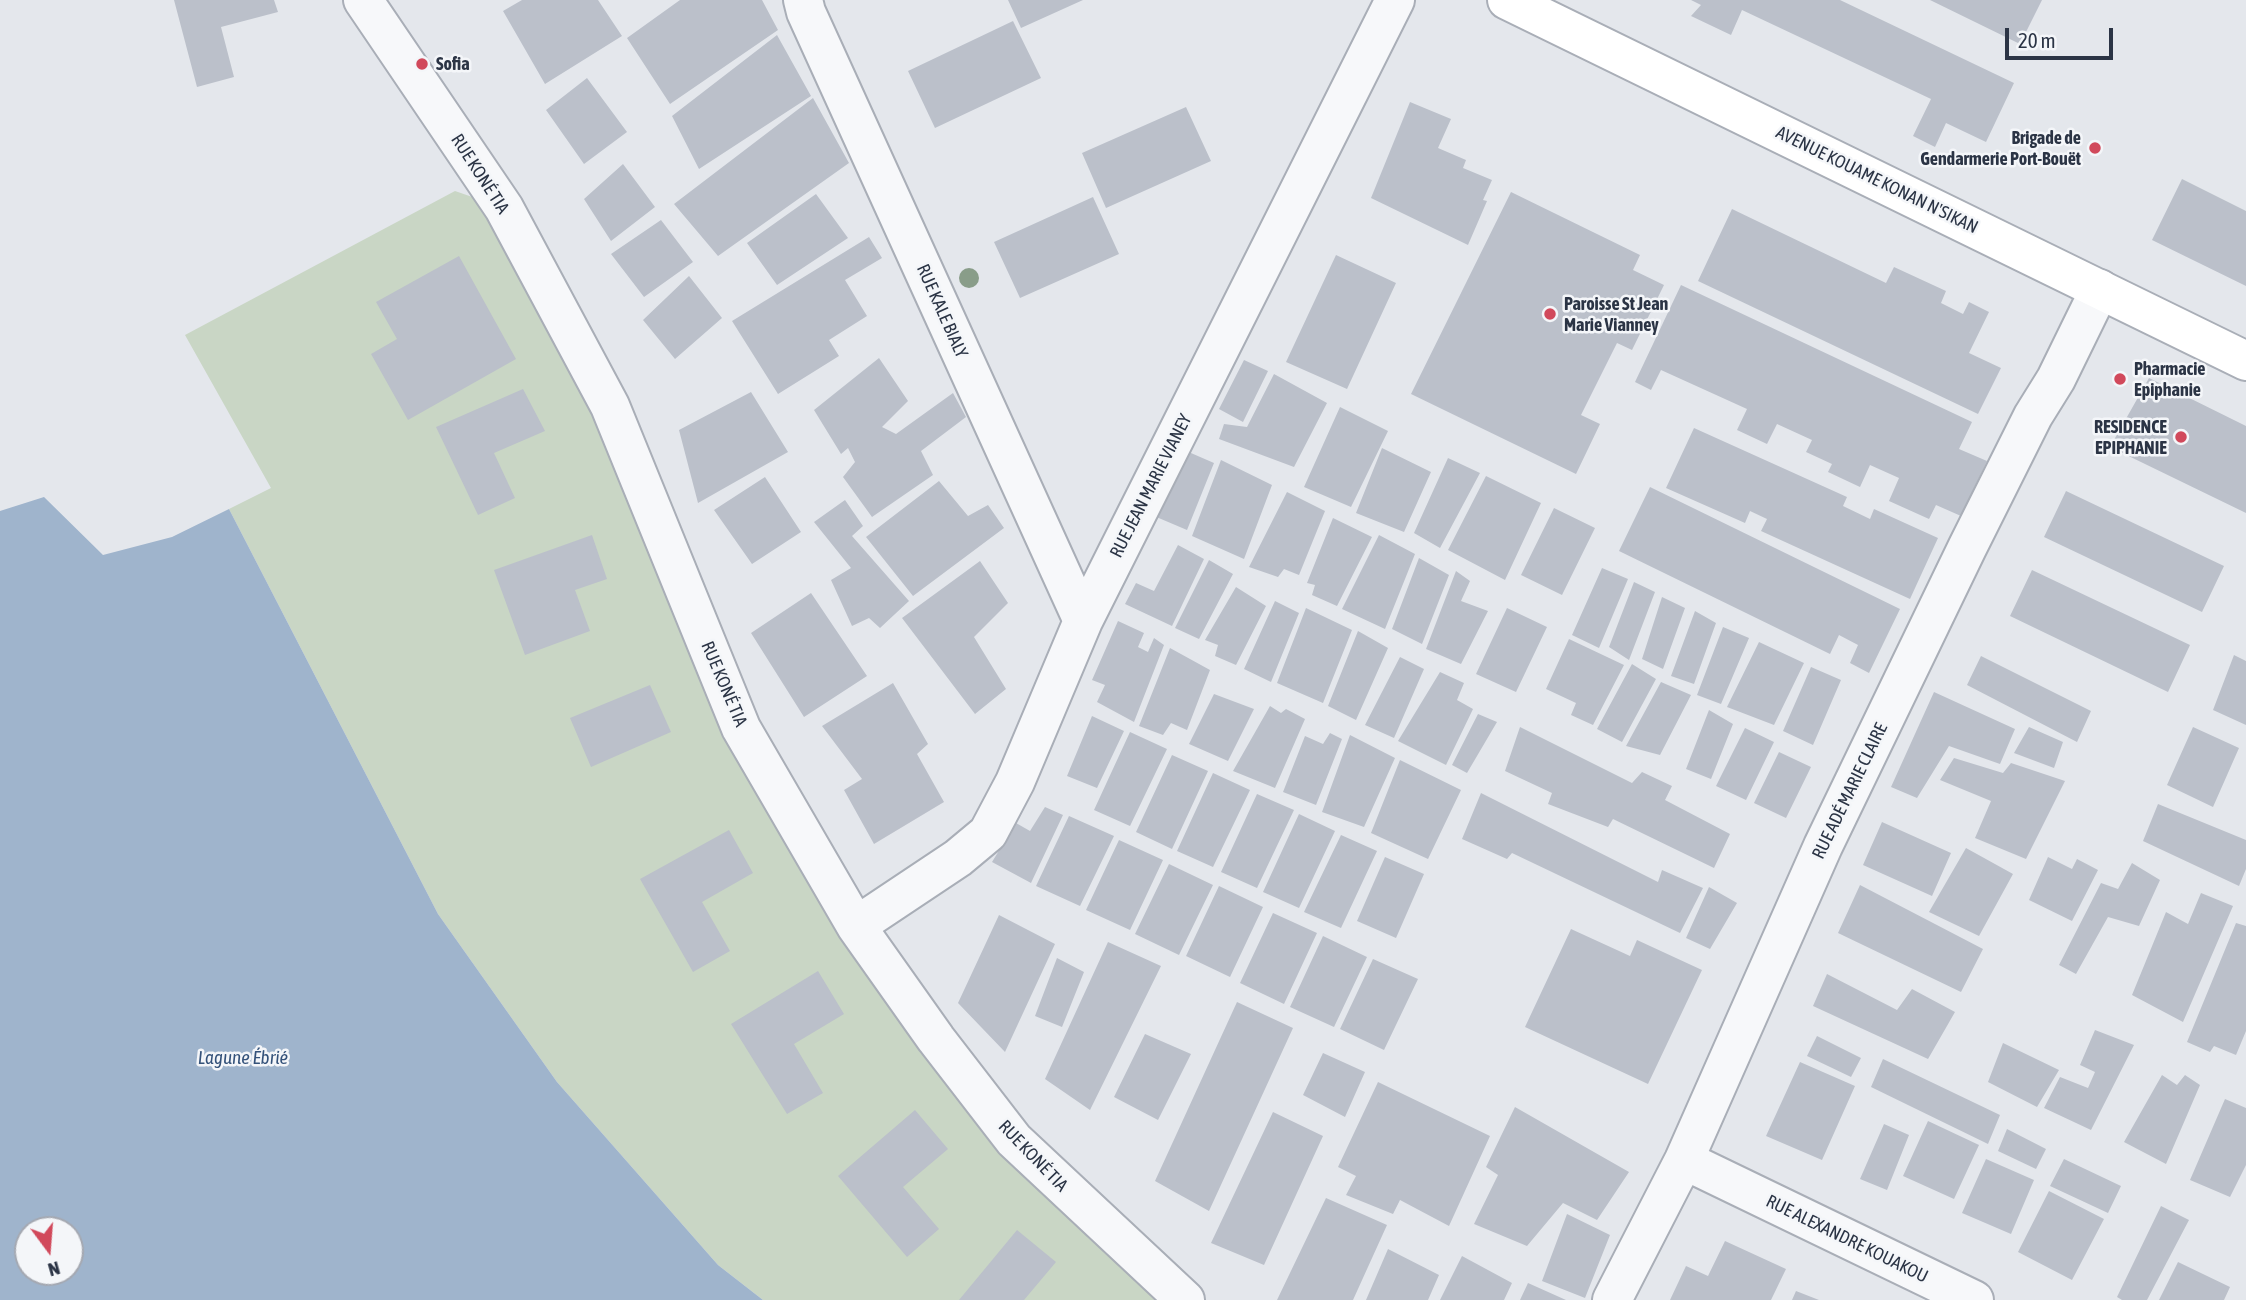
<!DOCTYPE html>
<meta charset="utf-8">
<style>
body{margin:0}
#map{position:relative;width:2246px;height:1300px;overflow:hidden;background:#e4e7ec;font-family:"Asap Condensed",sans-serif}
canvas{display:block}
.north{position:absolute;left:14px;top:1216px;width:70px;height:70px;box-sizing:border-box;background:#f4f6f9;border:2px solid #a4a8b1;border-radius:50%;rotate:164deg;font-size:19px;font-weight:700;line-height:28px;text-align:center;color:#2b3445}
.north::after{content:'';display:block;margin:auto;width:24px;height:32px;background:#d1495b;clip-path:polygon(50% 0,100% 100%,50% 72%,0 100%)}
.scale{position:absolute;left:2005px;top:28px;width:108px;height:32px;box-sizing:border-box;border:4px solid #2b3445;border-top:0;padding-left:9px;font-size:21px;line-height:24px;white-space:nowrap;color:#2b3445;-webkit-text-stroke:5px #f4f6f9;paint-order:stroke}
</style>
<div id="map">
<canvas width="2246" height="1300"></canvas>
<div class="north">N</div>
<div class="scale">20 m</div>
</div>
<script>
const c = document.querySelector('canvas').getContext('2d');
c.lineJoin = 'round';
function paint(path, color) { c.fillStyle = color; c.fill(path, 'evenodd'); }
const toPath = rows => new Path2D(rows.map(r => 'M' + r).join(''));
function strokePath(path, color, width, dash) { c.strokeStyle = color; c.lineWidth = width; c.lineCap = dash ? 'butt' : 'round'; c.setLineDash(dash || []); c.stroke(path); }
function write(font, color, halo, rows, align = 'center') {
  c.font = font + ' "Asap Condensed",sans-serif'; c.lineWidth = 5; c.setLineDash([]); c.textBaseline = 'middle'; c.strokeStyle = halo; c.fillStyle = color; for (const [text, x, y, turn = 0] of rows) {
    c.save(); c.translate(x, y); c.rotate((+turn || 0) * Math.PI / 180); c.textAlign = isNaN(turn) ? turn : align; if (halo) c.strokeText(text, 0, 0); c.fillText(text, 0, 0); c.restore();
  }
}
paint(toPath([
 [455,191,504,208,741,728,1014,1140,1185,1300,763,1300,718,1265,557,1082,438,914,229,509,271,488,185,335]
]), '#c9d6c5');
paint(toPath([
 [44,497,103,555,172,537,229,509,438,914,557,1082,718,1265,763,1300,0,1300,0,511],
 [28,1230,70,1230,70,1272,28,1272]
]), '#9fb4cc');
paint(toPath([
 [174,0,274,0,278,12,221,27,234,77,197,87],
 [522,0,598,0,622,36,545,84,503,11],
 [680,0,762,0,778,30,670,104,627,38],
 [1008,0,1083,0,1021,28],
 [1691,0,1840,0,2014,83,1986,142,1946,123,1935,147,1913,136,1931,99,1742,10,1731,35,1691,16,1701,5],
 [1930,0,2042,0,2020,44],
 [1013,21,1041,78,935,128,908,71],
 [777,35,811,96,699,169,672,116],
 [587,78,627,132,584,164,546,110],
 [813,98,849,163,718,256,674,204],
 [1410,102,1451,119,1438,148,1466,160,1463,168,1492,180,1483,200,1487,201,1468,245,1371,198],
 [1186,107,1211,161,1106,208,1082,153],
 [623,164,655,207,611,241,584,199],
 [2182,179,2246,211,2246,286,2152,240],
 [1511,192,1640,255,1633,270,1664,285,1632,350,1617,343,1581,415,1600,424,1576,474,1411,394],
 [816,194,848,238,777,285,747,243],
 [1093,197,1119,254,1020,298,994,242],
 [1732,209,1886,283,1894,267,1946,291,1941,303,1963,314,1969,302,1989,312,1969,353,2001,368,1978,414,1698,281],
 [661,220,693,262,644,297,611,254],
 [869,237,882,258,845,280,867,316,829,340,839,356,778,394,732,321],
 [1336,255,1396,283,1347,389,1286,362],
 [459,256,516,359,408,420,371,354,397,339,376,302],
 [689,276,722,318,675,359,643,320],
 [1681,285,1972,422,1959,449,1987,461,1961,516,1936,505,1929,519,1889,501,1899,478,1870,465,1860,487,1828,472,1832,464,1806,452,1812,440,1777,424,1767,444,1737,430,1747,409,1661,370,1651,390,1635,382],
 [879,358,908,401,882,427,896,434,953,393,966,417,921,451,933,475,872,517,843,477,855,462,848,448,841,454,814,410],
 [1244,360,1268,371,1243,422,1219,409],
 [1274,374,1327,403,1294,467,1219,439,1224,424,1247,427],
 [2149,378,2246,426,2246,513,2110,447],
 [523,389,545,431,494,453,515,498,478,515,436,427],
 [751,392,788,452,698,503,679,430],
 [1340,407,1388,431,1351,507,1304,487],
 [1694,428,1847,497,1843,506,1870,519,1874,509,1938,538,1910,599,1761,531,1767,519,1750,511,1745,523,1666,488],
 [1382,448,1431,472,1404,532,1356,513],
 [1184,450,1214,463,1187,530,1154,516],
 [1448,458,1480,473,1440,548,1414,533],
 [1221,460,1272,485,1244,559,1192,536],
 [1486,476,1541,503,1505,580,1448,550],
 [765,477,801,532,752,564,714,510],
 [939,481,968,516,988,505,1004,528,913,596,866,537],
 [1650,487,1900,609,1869,673,1850,663,1858,645,1839,635,1830,654,1619,551],
 [2066,491,2224,566,2202,612,2044,537],
 [1287,492,1325,511,1299,575,1284,569,1278,577,1249,567],
 [845,500,863,526,852,536,909,601,880,628,869,618,852,626,831,580,851,568,814,522],
 [1554,508,1595,528,1562,595,1521,575],
 [1333,518,1372,537,1337,606,1312,595,1315,585,1307,583],
 [592,535,607,579,575,590,590,631,525,655,494,570],
 [1379,535,1415,554,1385,629,1342,609],
 [1178,545,1204,559,1172,626,1125,604,1136,583,1154,591],
 [1419,558,1449,575,1422,644,1392,629],
 [1209,560,1233,574,1199,639,1175,628],
 [980,561,1008,603,974,637,1006,689,975,714,902,618],
 [1602,568,1628,579,1599,648,1572,635],
 [2032,570,2190,645,2168,692,2010,616],
 [1456,571,1470,581,1461,601,1488,611,1461,664,1426,649],
 [1634,582,1655,592,1629,660,1609,647],
 [1236,587,1266,606,1236,665,1215,656,1218,645,1205,640],
 [811,593,867,676,804,717,751,633],
 [1662,597,1685,608,1663,669,1642,659],
 [1275,601,1299,613,1271,682,1244,669],
 [1306,608,1352,630,1323,703,1277,683],
 [1507,608,1547,627,1516,692,1476,674],
 [1695,611,1716,623,1694,684,1671,676],
 [1118,621,1144,633,1138,647,1148,652,1154,638,1164,645,1134,722,1097,702,1105,685,1092,680],
 [1723,627,1749,638,1721,704,1697,695],
 [1358,631,1388,648,1356,720,1328,706],
 [1569,639,1624,665,1593,725,1571,715,1576,703,1546,689],
 [1759,642,1804,663,1774,725,1727,707],
 [1170,648,1210,670,1187,730,1171,723,1163,735,1139,726],
 [2234,655,2246,661,2246,725,2213,710],
 [1981,656,2091,711,2077,742,1967,685],
 [1400,657,1424,669,1394,738,1365,725],
 [1632,664,1656,679,1622,742,1597,729],
 [1811,667,1841,680,1813,745,1783,731],
 [1440,672,1464,683,1457,700,1473,709,1446,765,1398,741],
 [1661,682,1691,695,1660,755,1626,746],
 [893,683,928,744,917,754,944,802,874,844,844,790,862,779,822,726],
 [650,685,671,732,591,767,570,718],
 [1934,692,2015,729,2000,764,1949,746,1917,798,1891,787],
 [1214,694,1254,709,1228,761,1189,744],
 [1270,706,1281,713,1286,709,1305,719,1275,788,1233,771],
 [1709,710,1733,724,1711,779,1686,769],
 [1478,714,1497,722,1467,773,1452,765],
 [1092,716,1124,731,1097,788,1067,776],
 [1520,727,1632,783,1642,772,1672,786,1665,800,1730,834,1714,868,1613,819,1608,827,1548,804,1552,793,1505,771],
 [2029,727,2063,742,2054,768,2014,753],
 [2193,727,2239,748,2213,807,2167,785],
 [1745,728,1774,742,1746,800,1716,786],
 [1130,732,1167,749,1130,826,1094,810],
 [1330,733,1342,739,1316,805,1283,792,1305,736,1323,744],
 [1350,735,1395,758,1364,827,1322,812],
 [1779,752,1811,767,1786,818,1754,803],
 [1172,755,1208,771,1172,849,1136,832],
 [1954,758,2003,773,2011,763,2065,781,2026,859,1975,838,1991,801,1940,780],
 [1400,760,1461,790,1428,859,1371,833],
 [1213,773,1250,790,1213,867,1177,851],
 [1481,793,1658,882,1662,870,1703,888,1680,933,1512,853,1507,859,1462,839],
 [1257,794,1294,810,1257,888,1221,872],
 [2158,804,2246,840,2246,869,2239,886,2143,841],
 [1045,807,1063,815,1031,883,992,862,1016,823,1030,831],
 [1299,814,1335,831,1299,908,1263,892],
 [1069,816,1114,836,1080,906,1036,886],
 [1882,822,1951,853,1932,896,1863,865],
 [729,830,753,873,702,902,730,951,693,972,640,879],
 [1341,835,1377,851,1341,928,1304,912],
 [1119,840,1163,860,1130,930,1086,910],
 [1966,848,2013,874,1979,936,1929,912],
 [1385,857,1424,874,1396,938,1357,921],
 [2048,857,2072,869,2077,859,2098,870,2072,921,2029,900],
 [2132,863,2160,880,2139,926,2108,917,2076,974,2059,965,2101,883,2118,889],
 [1169,864,1213,885,1179,955,1135,934],
 [1860,885,1983,949,1961,992,1838,933],
 [1219,886,1263,907,1230,977,1186,956],
 [1709,887,1737,903,1710,949,1686,938],
 [2201,893,2233,906,2183,1022,2132,995,2166,912,2188,924],
 [1273,913,1317,933,1284,1004,1240,983],
 [999,915,1055,944,1005,1052,958,1003],
 [2236,923,2246,926,2246,1031,2236,1055,2214,1046,2210,1052,2187,1042],
 [1571,929,1630,956,1637,940,1702,970,1648,1084,1525,1027],
 [1323,936,1367,957,1334,1027,1290,1007],
 [1108,942,1161,966,1090,1110,1045,1079],
 [1057,958,1084,972,1062,1027,1035,1016],
 [1373,959,1418,979,1384,1050,1340,1029],
 [818,971,844,1014,794,1044,823,1093,787,1114,731,1024],
 [1827,974,1897,1010,1912,989,1955,1012,1928,1059,1813,1006],
 [1237,1002,1293,1028,1209,1211,1155,1181],
 [2095,1030,2134,1045,2091,1130,2044,1108,2060,1077,2088,1088,2095,1072,2080,1065],
 [1145,1034,1191,1054,1158,1120,1114,1097],
 [1817,1036,1861,1058,1851,1077,1807,1056],
 [2003,1043,2059,1070,2037,1107,1988,1082],
 [1323,1053,1365,1072,1345,1117,1303,1095],
 [1883,1059,2000,1115,1988,1144,1871,1087],
 [1800,1062,1855,1086,1822,1160,1766,1136],
 [2162,1075,2177,1085,2185,1075,2200,1085,2166,1164,2124,1142],
 [1378,1082,1490,1136,1449,1226,1400,1200,1393,1214,1346,1195,1356,1176,1338,1167],
 [2225,1099,2246,1108,2246,1165,2230,1197,2190,1180],
 [1515,1107,1629,1172,1597,1220,1563,1203,1527,1246,1474,1224,1498,1175,1486,1167],
 [915,1110,948,1149,903,1187,939,1229,907,1257,838,1176],
 [1273,1112,1323,1136,1264,1265,1211,1243],
 [1928,1121,1979,1145,1954,1199,1903,1176],
 [1884,1124,1909,1135,1887,1190,1860,1179],
 [2007,1129,2046,1149,2036,1169,1998,1151],
 [1986,1159,2034,1180,2011,1234,1962,1213],
 [2064,1159,2121,1186,2108,1213,2050,1186],
 [2049,1191,2104,1219,2072,1280,2018,1252],
 [1326,1198,1387,1225,1353,1300,1277,1300],
 [2161,1206,2189,1220,2147,1300,2122,1300,2117,1297],
 [1567,1214,1610,1235,1585,1298,1542,1281],
 [1017,1230,1056,1262,1024,1300,959,1300],
 [1725,1241,1786,1269,1771,1300,1670,1300,1686,1266,1708,1276],
 [1388,1249,1439,1275,1428,1300,1366,1300],
 [1462,1256,1512,1283,1504,1300,1440,1300],
 [2178,1262,2230,1287,2224,1300,2159,1300],
 [1528,1283,1566,1300,1520,1300],
 [1796,1291,1819,1300,1792,1300]
]), '#bbc0ca');
const street = toPath([
 [363,0,504,208,610,406,741,728,856,926,936,1039,1014,1140,1185,1300],
 [803,0,806,12,1083,621],
 [856,926,958,858,988,833,1015,782,1083,621,1395,0],
 [1684,1160,1974,1300],
 [1612,1300,1684,1160,1823,846,1967,548,2033,416,2056,379,2100,289]
]);
const secondary = toPath([
 [1507,0,2246,361]
]);
strokePath(street, '#a9aeb7', 42);
strokePath(secondary, '#a9aeb7', 42);
strokePath(street, '#f7f8fa', 38);
strokePath(secondary, '#fff', 38);
c.fillStyle = '#899d89';
for (const [x, y] of [
 [969,278]
]) { c.beginPath(); c.arc(x, y, 10, 0, 2 * Math.PI); c.fill(); }
for (const [x, y, r, color] of [
 [422,64,7,"#d1495b"],
 [2095,148,7,"#d1495b"],
 [1550,314,7,"#d1495b"],
 [2120,379,7,"#d1495b"],
 [2181,437,7,"#d1495b"]
]) { const dot = new Path2D(); dot.arc(x, y, r, 0, 2 * Math.PI); c.fillStyle = color; c.fill(dot); strokePath(dot, '#f4f6f9', 2.5); }
write('bold 18px', '#2b3445', '#f4f6f9', [
 ["Sofia",436,64],
 ["Brigade de",2081,138,"right"],
 ["Gendarmerie Port-Bouët",2081,159,"right"],
 ["Paroisse St Jean",1564,304],
 ["Marie Vianney",1564,325],
 ["Pharmacie",2134,369],
 ["Epiphanie",2134,390],
 ["RESIDENCE",2167,427,"right"],
 ["EPIPHANIE",2167,448,"right"]
], 'left');
write('18px', '#2b3445', '#f4f6f9', [
 ["RUE KONÉ TIA",480,174,57],
 ["AVENUE KOUAME KONAN N'SIKAN",1877,180,26],
 ["RUE KALE BIALY",942,311,66],
 ["RUE JEAN MARIE VIANEY",1151,486,-63],
 ["RUE KONÉ TIA",724,684,67],
 ["RUE ADÉ MARIE CLAIRE",1850,791,-64],
 ["RUE KONÉ TIA",1033,1156,46],
 ["RUE ALEXANDRE KOUAKOU",1847,1239,26]
]);
write('italic 19px', '#34527a', '#f4f6f9', [
 ["Lagune Ébrié",243,1058]
]);
</script>
